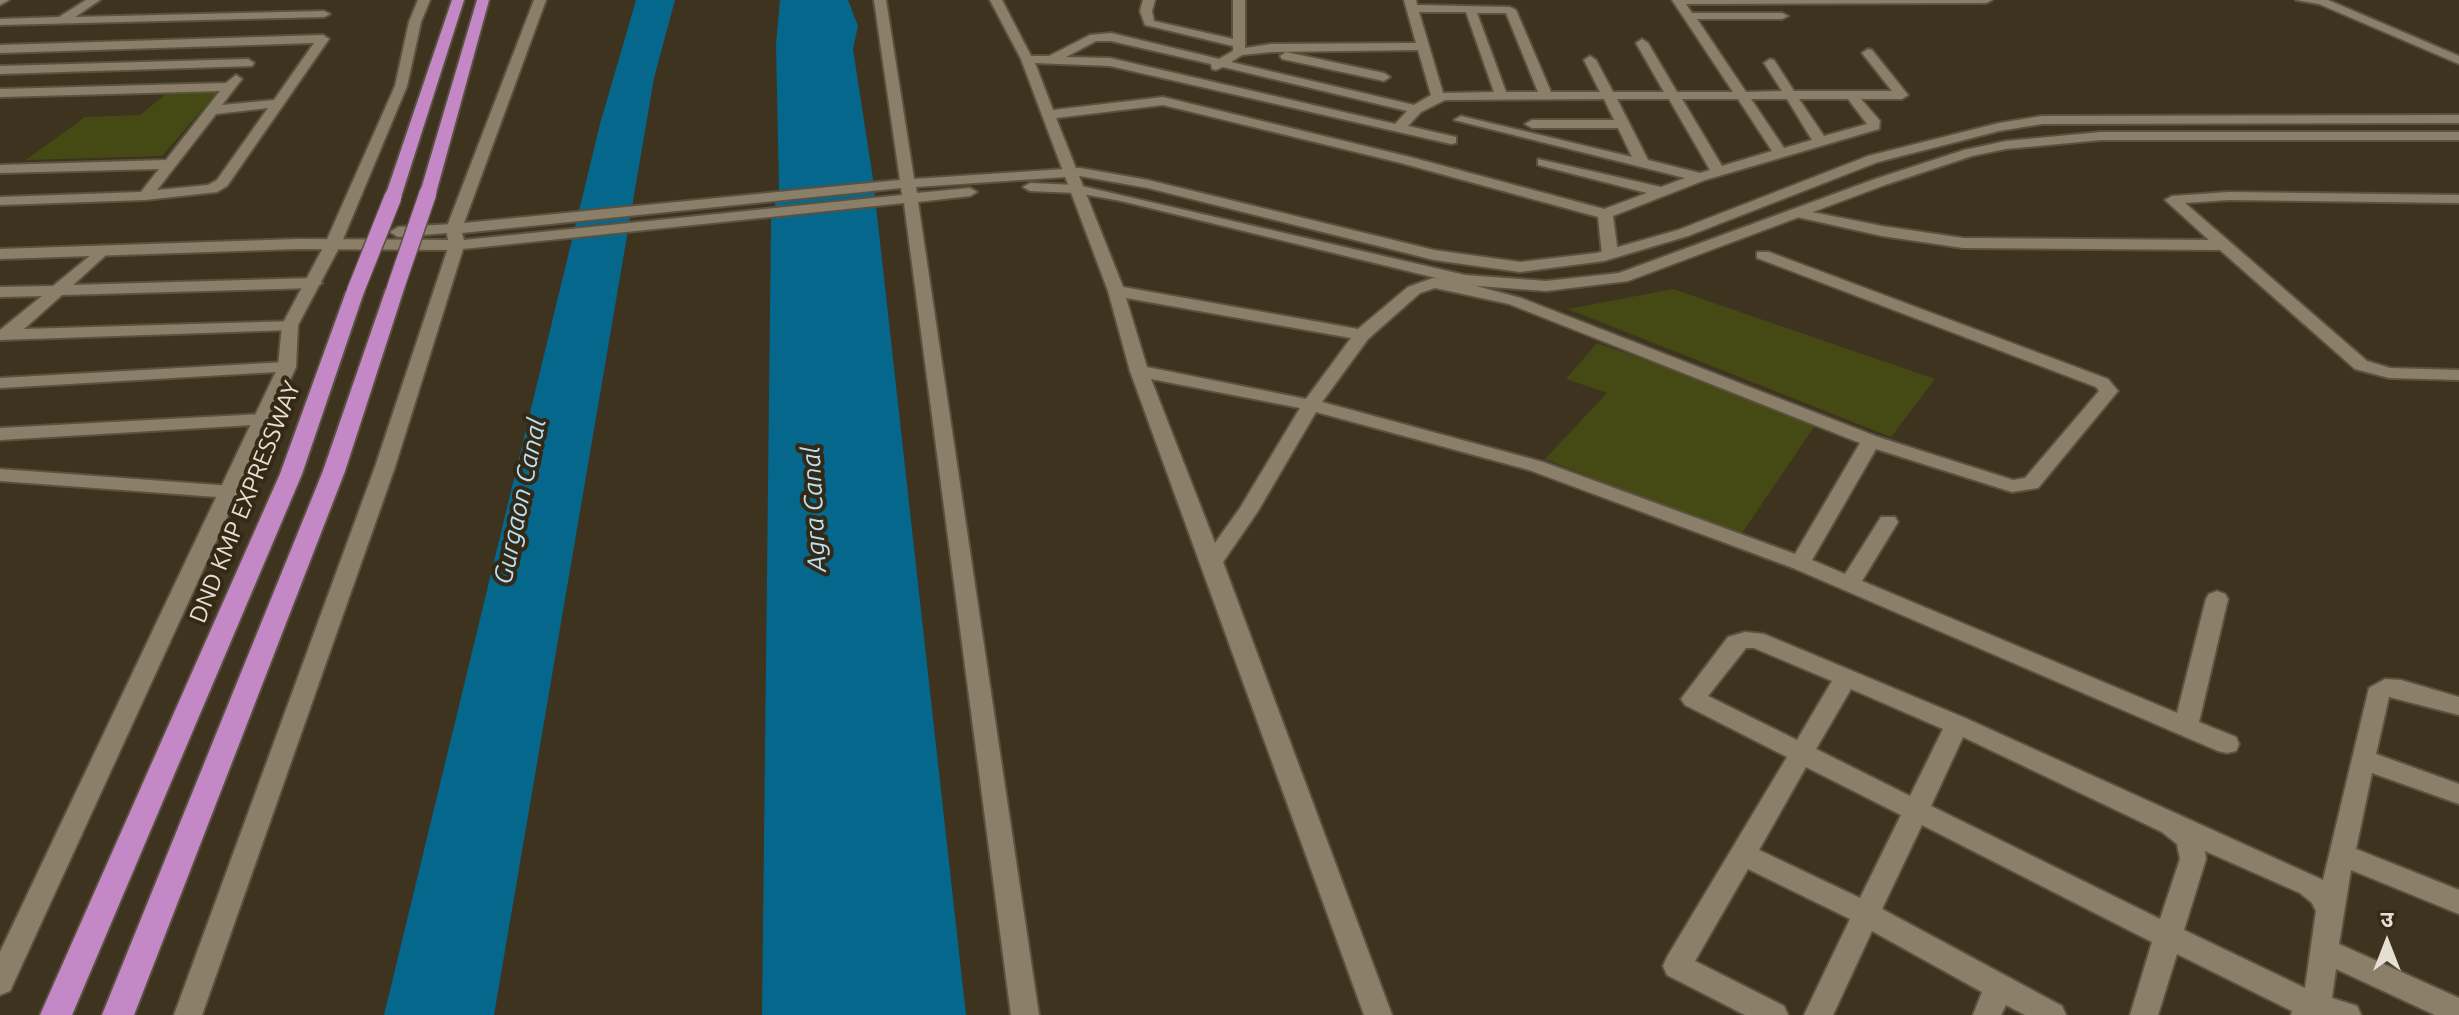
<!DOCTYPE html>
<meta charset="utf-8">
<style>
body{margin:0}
#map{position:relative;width:2459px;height:1015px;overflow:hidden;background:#3d331f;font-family:Ubuntu,"Noto Sans Devanagari",sans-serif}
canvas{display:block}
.north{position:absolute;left:2347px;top:903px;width:80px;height:80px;-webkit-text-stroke:6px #332915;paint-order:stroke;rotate:0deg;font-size:22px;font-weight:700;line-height:32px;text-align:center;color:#e5ded2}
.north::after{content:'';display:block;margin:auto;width:28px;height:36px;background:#e5ded2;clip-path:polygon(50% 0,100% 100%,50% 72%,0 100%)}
</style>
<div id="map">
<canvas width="2459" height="1015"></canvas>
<div class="north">उ</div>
</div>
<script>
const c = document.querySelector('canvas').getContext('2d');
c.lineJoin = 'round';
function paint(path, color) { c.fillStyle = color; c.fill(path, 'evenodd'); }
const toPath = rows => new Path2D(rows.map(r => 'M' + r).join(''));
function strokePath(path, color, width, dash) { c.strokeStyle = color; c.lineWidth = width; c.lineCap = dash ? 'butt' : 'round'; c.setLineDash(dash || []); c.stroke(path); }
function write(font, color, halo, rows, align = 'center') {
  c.font = font + ' Ubuntu,sans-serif'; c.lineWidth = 8; c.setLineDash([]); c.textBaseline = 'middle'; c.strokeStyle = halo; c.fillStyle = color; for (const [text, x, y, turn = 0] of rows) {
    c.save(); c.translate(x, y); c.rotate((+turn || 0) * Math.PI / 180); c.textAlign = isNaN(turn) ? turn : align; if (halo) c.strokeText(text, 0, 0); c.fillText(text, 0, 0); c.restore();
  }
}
paint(toPath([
 [219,90,162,156,26,160,85,117,140,115,170,91],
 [1673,289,1935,379,1891,437,1568,309],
 [1597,343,1818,421,1740,536,1545,459,1607,393,1566,379]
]), '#454a14');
paint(toPath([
 [636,0,675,0,654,78,494,1015,384,1015,600,124],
 [780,0,848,0,858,26,853,49,873,179,966,1015,762,1015,771,221,779,189,776,44]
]), '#06678d');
const minor = toPath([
 [0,0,9,0,0,5,0,0],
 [86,0,100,0,75,17,324,11,330,14,324,17,0,25,0,19,59,17,86,0],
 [990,0,1002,0,1031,56,1049,56,1090,35,1111,33,1219,59,1233,51,1233,46,1145,25,1140,11,1143,0,1155,0,1152,11,1154,21,1233,39,1233,0,1245,0,1245,48,1271,44,1416,43,1404,0,1416,0,1417,5,1510,7,1516,10,1551,92,1600,92,1584,60,1590,56,1596,60,1613,92,1664,92,1636,43,1642,39,1648,43,1677,92,1733,92,1672,0,1992,0,1986,3,1686,4,1692,13,1782,13,1788,16,1782,19,1697,19,1746,92,1782,91,1764,63,1770,59,1774,60,1794,91,1892,91,1862,53,1868,49,1872,50,1908,95,1902,99,1861,99,1880,121,1879,129,1705,180,1613,216,1618,254,1610,259,1602,254,1598,217,1401,163,1163,105,1056,118,1123,287,1358,329,1408,287,1433,278,1450,279,1521,298,1878,437,2013,480,2025,478,2099,391,2096,387,1757,258,1757,252,1769,252,2108,379,2118,391,2038,488,2012,492,1876,449,1812,560,1845,574,1881,517,1895,517,1898,522,1862,581,2177,713,2206,599,2209,594,2217,591,2225,594,2228,599,2199,722,2236,737,2239,744,2236,751,2227,753,2218,751,1793,568,1529,470,1316,412,1258,511,1223,562,1392,1015,1364,1015,1130,371,1108,291,1021,59,990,0],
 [1419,12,1466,12,1494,92,1443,93,1419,12],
 [1477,13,1506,13,1538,92,1506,92,1477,13],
 [1096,41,1111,41,1211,64,1212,69,1216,70,1223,67,1407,111,1395,124,1110,58,1066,57,1096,41],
 [1418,50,1431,95,1414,105,1231,62,1242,55,1271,52,1418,50],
 [1035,63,1110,66,1451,144,1456,143,1456,137,1408,126,1421,112,1445,100,1604,99,1614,120,1532,120,1525,124,1532,128,1618,128,1632,157,1461,116,1454,120,1685,178,1661,187,1538,159,1538,165,1647,193,1604,209,1410,157,1163,97,1053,110,1035,63],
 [1617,99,1669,99,1710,170,1700,173,1648,160,1617,99],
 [1682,99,1738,99,1772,151,1722,166,1682,99],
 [1751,99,1787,99,1812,140,1784,148,1751,99],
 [1799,99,1848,99,1867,124,1824,136,1799,99],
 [1435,288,1509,304,1860,443,1795,554,1543,462,1322,402,1368,339,1420,293,1435,288],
 [1126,298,1351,338,1306,399,1147,367,1126,298],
 [1151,379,1300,408,1240,508,1215,543,1151,379],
 [2296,0,2328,0,2459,56,2459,64,2319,4,2296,0],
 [323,35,329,39,227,186,217,192,145,200,0,205,0,197,141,192,159,169,0,173,0,165,166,160,220,91,0,97,0,89,226,83,236,75,242,79,222,105,274,100,314,43,0,53,0,45,323,35],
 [268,108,217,180,208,185,157,190,216,114,268,108],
 [1286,52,1384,73,1390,77,1384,81,1282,59,1280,56,1286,52],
 [248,59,254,63,252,66,0,74,0,66,248,59],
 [2229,192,2459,195,2459,203,2229,200,2185,203,2367,361,2390,368,2459,370,2459,380,2389,378,2355,369,2220,250,1963,248,1882,236,1797,217,1790,213,1797,209,1882,226,1963,238,2209,240,2165,200,2172,196,2229,192],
 [102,246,107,248,107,254,73,285,314,278,322,283,314,288,62,295,24,329,296,321,298,325,290,330,0,340,0,330,42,296,0,297,0,287,53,286,102,246],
 [287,362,296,367,293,371,0,388,0,378,287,362],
 [262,414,271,420,269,424,0,440,0,428,262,414],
 [0,469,231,486,241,492,231,498,0,481,0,469],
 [1745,632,1764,634,1965,718,2323,880,2369,688,2385,679,2401,680,2459,697,2459,715,2389,697,2376,754,2459,784,2459,804,2372,773,2356,849,2459,890,2459,914,2351,870,2339,944,2459,998,2459,1015,2435,1015,2336,969,2332,998,2357,1006,2361,1015,2291,1015,2292,1011,2177,954,2158,1015,2130,1015,2152,942,1922,825,1882,909,2062,1006,2066,1015,2025,1015,2006,1005,2001,1015,1973,1015,1982,992,1872,931,1833,1015,1804,1015,1850,919,1748,869,1695,961,1784,1006,1788,1015,1745,1015,1667,975,1663,966,1667,957,1787,757,1685,705,1681,699,1728,637,1745,632],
 [1746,648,1754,648,1832,681,1797,740,1708,696,1746,648],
 [1851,689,1943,729,1910,796,1816,749,1851,689],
 [1963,737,2162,832,2177,844,2180,859,2160,919,1931,806,1963,737],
 [1806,767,1901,815,1860,898,1759,850,1806,767],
 [2205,851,2300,893,2312,903,2316,911,2305,988,2184,930,2206,859,2205,851]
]);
const tertiary = toPath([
 [418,0,430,0,421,22,407,86,341,244,298,325,296,367,10,991,0,995,0,952,278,367,282,325,325,244,395,86,409,22,418,0],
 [534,0,546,0,464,223,900,180,874,0,886,0,914,179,1080,168,1148,180,1434,250,1520,262,1597,253,1678,230,1868,156,1999,123,2042,116,2459,115,2459,123,2042,124,1999,131,1878,162,1688,236,1604,261,1520,272,1434,260,1148,188,1080,176,916,187,917,193,970,188,977,192,970,196,918,202,1039,1015,1011,1015,904,203,463,249,395,467,202,1015,174,1015,375,467,449,245,446,229,534,0],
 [901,188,902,195,464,240,462,233,901,188],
 [2101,132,2459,132,2459,140,2101,140,2006,149,1972,156,1885,185,1628,281,1546,291,1465,285,1121,201,1077,193,1030,191,1023,187,1030,183,1077,185,1465,275,1546,281,1619,273,1875,179,1964,150,2006,141,2101,132]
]);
const secondary = toPath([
 [454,224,459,226,459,232,398,237,390,232,398,227,454,224],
 [298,239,457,240,465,245,457,250,298,249,0,259,0,249,298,239]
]);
const trunk = toPath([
 [452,0,464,0,401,197,393,202,387,200,385,197,452,0],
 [477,0,489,0,436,193,428,198,422,196,420,193,477,0],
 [395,284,404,289,345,471,134,1015,102,1015,323,471,386,289,395,284],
 [355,287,364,292,302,474,72,1015,40,1015,280,474,346,292,355,287]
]);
strokePath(minor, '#5a5240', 4);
strokePath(tertiary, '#5a5240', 4);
strokePath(secondary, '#5a5240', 4);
strokePath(trunk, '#5a5240', 4);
paint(minor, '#8b7f69');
paint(tertiary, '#8b7f69');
paint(secondary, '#8b7f69');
paint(trunk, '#c488c6');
const trunkBridge = toPath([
 [395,289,428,193],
 [355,292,393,197]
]);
strokePath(trunkBridge, '#5a5240', 20, []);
strokePath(trunkBridge, '#c488c6', 17);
write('24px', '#e5ded2', '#332915', [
 ["DND KMP EXPRESSWAY",245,502,-68]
]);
write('italic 26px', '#b7def5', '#332915', [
 ["Gurgaon Canal",520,501,-78],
 ["Agra Canal",814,509,-93]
]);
</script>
